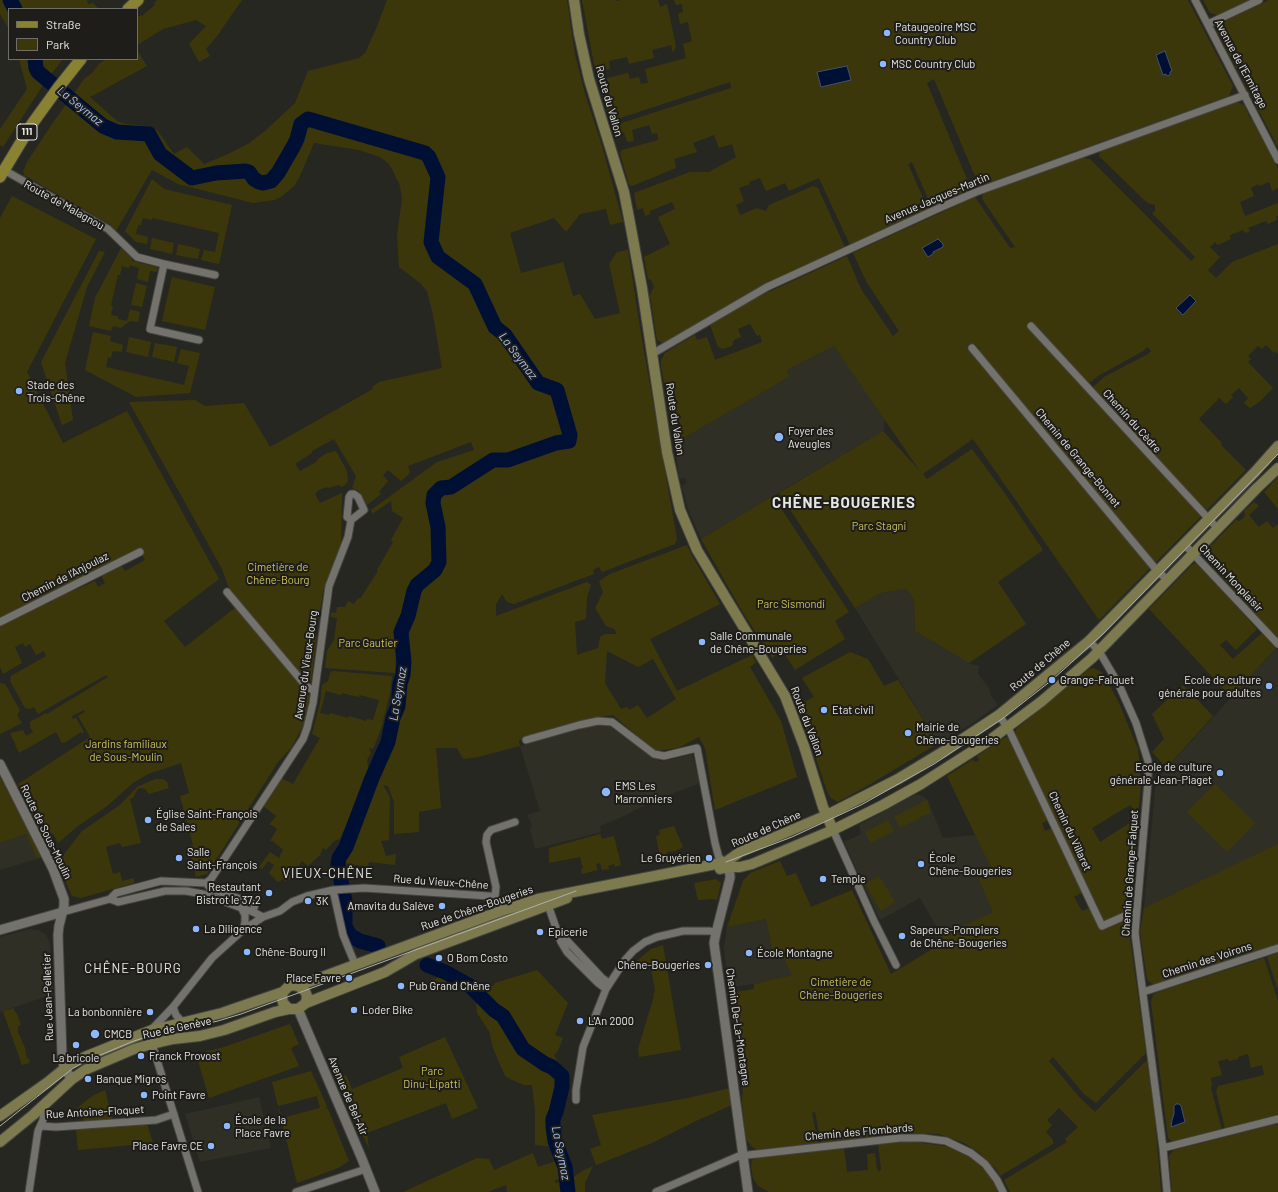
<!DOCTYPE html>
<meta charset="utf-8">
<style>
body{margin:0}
#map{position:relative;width:1278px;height:1192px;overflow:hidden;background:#272722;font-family:Barlow,sans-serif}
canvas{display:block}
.legend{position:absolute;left:8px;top:8px;width:130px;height:52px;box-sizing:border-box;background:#1e1d19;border:1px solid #6e6e6a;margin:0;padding:5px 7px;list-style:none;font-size:12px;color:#e7e7e4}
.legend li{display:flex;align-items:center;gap:8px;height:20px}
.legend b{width:20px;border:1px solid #6e6e6a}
</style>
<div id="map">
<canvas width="1278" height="1192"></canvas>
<ul class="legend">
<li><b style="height:5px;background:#898232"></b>Straße</li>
<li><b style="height:11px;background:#3c370b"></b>Park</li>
</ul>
</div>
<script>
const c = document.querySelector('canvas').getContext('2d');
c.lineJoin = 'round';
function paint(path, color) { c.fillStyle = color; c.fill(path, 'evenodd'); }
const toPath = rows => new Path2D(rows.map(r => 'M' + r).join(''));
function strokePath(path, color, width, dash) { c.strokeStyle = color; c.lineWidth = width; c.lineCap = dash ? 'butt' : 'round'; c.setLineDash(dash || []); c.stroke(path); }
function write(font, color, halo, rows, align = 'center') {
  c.font = font + ' Barlow,sans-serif'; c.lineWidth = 4; c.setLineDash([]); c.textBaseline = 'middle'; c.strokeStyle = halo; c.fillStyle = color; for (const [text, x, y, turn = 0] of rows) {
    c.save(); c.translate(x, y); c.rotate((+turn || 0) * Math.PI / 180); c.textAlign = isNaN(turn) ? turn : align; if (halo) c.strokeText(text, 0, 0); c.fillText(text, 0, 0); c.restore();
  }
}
paint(toPath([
 [834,346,885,419,883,431,701,539,688,509,682,486,687,482,685,478,682,479,679,477,675,443,789,377,787,370],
 [907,589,914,600,915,631,969,663,979,666,978,674,989,688,991,696,998,705,971,724,940,743,938,743,855,608,881,593],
 [1276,648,1278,650,1278,845,1144,908,1156,780],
 [611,724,643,750,661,762,692,754,700,783,653,801,622,817,600,826,601,832,535,849,530,829,532,825,527,815,540,811,520,746,588,727],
 [916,794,923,796,928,801,943,838,976,835,991,868,976,873,994,912,937,939,939,931,920,898,880,920,844,842,861,834,859,825],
 [26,834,37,859,0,870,0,843],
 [766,919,773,955,781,952,793,975,754,984,730,987,728,985,724,948,727,927],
 [30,929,39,930,46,935,50,943,53,979,53,994,0,1012,0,937],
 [259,1097,271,1148,200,1162,185,1114]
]), '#302f25');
paint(toPath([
 [0,0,87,0,88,4,93,3,99,9,9,9,9,29,0,14],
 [157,0,242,0,217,36,206,49,210,56,199,62,189,44,206,26,196,20,163,29,139,44,137,41,137,17,143,15,155,5,154,3],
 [387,0,567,0,575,55,585,94,602,146,623,222,610,225,606,209,580,214,566,232,554,218,510,233,521,273,563,262,573,296,580,294,595,319,620,313,609,264,617,252,628,250,641,334,677,539,675,544,602,572,599,567,593,570,594,574,514,604,507,602,502,594,496,604,496,616,587,582,591,585,587,597,586,619,575,622,577,655,598,648,600,637,604,634,617,634,614,629,606,626,595,608,603,592,599,581,610,574,687,545,691,554,720,604,650,639,677,691,752,655,756,662,750,667,781,721,797,777,715,810,705,748,699,737,678,748,655,751,613,715,587,719,519,740,520,746,478,757,463,759,457,748,436,748,441,808,419,812,419,832,394,834,394,802,388,786,383,785,390,797,389,840,381,841,386,856,396,854,395,865,369,862,368,867,344,863,347,852,391,750,396,723,401,703,406,674,406,638,414,618,398,618,395,673,325,668,327,651,334,640,337,618,331,617,331,612,336,613,337,607,345,607,348,601,354,604,358,598,360,599,378,571,377,570,393,542,391,540,403,518,392,511,391,501,372,514,371,510,437,462,474,450,471,442,408,466,410,472,408,475,401,481,388,470,383,475,388,481,379,492,381,494,367,505,358,490,352,488,356,476,334,439,312,451,312,453,295,464,300,471,316,462,319,458,327,453,336,451,347,471,348,481,345,485,341,487,339,485,328,488,327,487,319,490,315,494,320,503,342,493,341,545,323,592,318,623,313,628,312,634,317,635,311,681,306,681,230,591,222,569,129,402,195,400,205,406,244,403,270,447,373,389,372,387,379,382,442,368,433,315,427,291,421,284,399,267,397,235,402,199,400,186,392,169,388,163,380,157,359,150,314,143,300,176,294,186,281,197,274,200,253,203,178,184,152,170,116,231,111,225,24,175,23,171,27,162,52,124,85,78,92,73,100,63,107,59,137,59,137,50,147,66,90,97,117,121,126,124,147,126,157,130,174,154,187,147,204,164,228,154,248,144,265,131,295,103,308,71,359,58,365,53,376,29],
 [607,651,638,667,653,659,676,699,647,718,638,705,629,710,627,707,621,709,605,683],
 [582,0,615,0,616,1,622,0,658,0,660,7,667,4,676,46,673,53,671,45,652,50,654,58,637,62,629,64,627,57,609,61,610,69,600,72,595,69],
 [674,0,1188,0,1233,86,1229,96,984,184,977,181,934,79,927,83,969,184,967,191,932,208,912,162,908,164,928,209,850,245,819,178,789,191,785,183,766,191,760,178,749,182,750,184,739,188,744,201,736,205,740,215,757,208,766,211,769,205,813,186,818,188,845,247,755,289,663,343,657,340,650,295,654,287,651,280,648,279,644,257,670,244,658,217,675,209,672,202,650,211,650,214,645,216,643,208,637,210,634,193,690,172,709,172,736,157,732,144,719,148,714,135,693,143,697,152,674,159,676,168,632,186,629,185,620,153,622,150,658,140,657,133,652,134,649,125,632,130,634,141,629,142,627,141,624,132,614,136,612,128,613,126,637,118,731,88,730,82,614,120,610,119,600,85,603,79,628,73,630,79,639,77,641,84,648,83,645,69,686,58,683,44,692,41,690,32,688,22,680,24,678,14,683,12,682,4,676,5],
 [1203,0,1250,0,1217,15,1210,13],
 [1269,0,1278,0,1278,147,1217,31,1218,26,1220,23],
 [19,59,63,59,45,82,3,147,0,145,0,129,27,89],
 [1235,102,1240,103,1244,105,1250,118,1253,118,1278,169,1278,188,1272,191,1269,182,1259,186,1258,184,1251,188,1254,196,1240,202,1245,216,1278,203,1278,216,1276,217,1277,220,1268,224,1266,221,1248,228,1250,231,1245,233,1243,230,1230,235,1231,239,1218,245,1215,242,1210,247,1220,257,1208,270,1216,278,1232,262,1278,244,1278,354,1275,351,1274,353,1266,345,1262,349,1258,346,1248,356,1251,359,1248,362,1273,388,1259,402,1250,408,1244,403,1248,398,1239,388,1231,395,1233,397,1226,404,1219,398,1199,419,1222,443,1221,445,1246,470,1204,513,1094,393,1093,387,1104,377,1148,354,1151,351,1147,347,1143,351,1098,376,1087,385,1062,363,1201,516,1155,563,979,352,980,349,975,344,967,349,1149,567,1149,569,1099,620,973,439,923,474,927,479,972,449,1006,495,1043,550,998,582,1026,624,969,663,915,631,914,600,907,589,881,593,855,608,779,493,883,431,920,471,834,346,787,370,789,377,675,443,674,437,682,426,677,418,671,419,661,366,661,360,665,353,695,335,697,340,707,337,715,360,762,342,760,335,757,336,750,324,738,329,741,337,734,340,732,346,723,349,718,347,710,325,756,298,847,256,861,289,893,336,899,331,867,283,853,253,975,197,1010,248,1015,247,982,199,983,194,1083,158,1090,159,1191,261,1195,257,1152,213,1155,211,1155,205,1148,203,1141,197,1099,156,1100,151],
 [152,179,164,189,232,205,219,264,201,260,204,250,215,252,219,233,157,219,152,218,152,220,143,218,141,225,138,225,136,234,148,237,147,244,136,242,125,231],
 [12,196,96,239,27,372,63,443,127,411,219,579,164,621,185,647,236,607,310,697,304,724,291,748,278,762,207,874,196,877,189,846,193,845,180,796,189,793,181,763,148,774,133,783,107,806,78,826,58,843,53,833,44,838,18,784,90,737,78,716,85,712,84,710,72,716,72,718,73,719,76,718,84,732,82,734,81,732,64,743,62,743,56,732,19,753,10,733,23,730,26,736,33,732,30,727,30,722,46,713,47,714,108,677,106,675,38,714,34,707,30,709,25,708,10,681,11,676,46,656,44,651,36,655,30,644,25,647,23,643,15,647,22,663,3,674,0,667,0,625,44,604,50,603,55,597,72,589,73,591,95,581,98,587,105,583,101,575,121,565,125,571,145,560,139,550,125,556,0,618,0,218],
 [152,238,174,243,172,254,150,249],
 [178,244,200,249,198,259,176,255],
 [121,248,132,258,132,261,158,267,157,272,150,271,148,282,137,279,139,268,130,265,129,268,122,266,120,275,118,275,111,305,113,306,111,315,118,316,118,319,127,321,130,309,140,312,138,322,130,321,121,328,113,326,111,331,89,326,95,298],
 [99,251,105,252,87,287,65,363,73,420,62,425,41,362],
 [172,277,215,287,205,330,162,321],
 [136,283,147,286,142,307,131,305],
 [93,332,111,336,110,341,123,345,122,352,113,351,111,358,108,357,106,367,184,385,189,366,177,363,181,349,200,353,190,393,136,397,85,370],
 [129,337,151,342,148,357,126,352],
 [155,343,177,347,174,362,152,357],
 [1278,477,1278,509,1264,492],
 [773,496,849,612,835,621,845,639,795,670,783,651,772,658,742,611,701,539],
 [1254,502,1259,506,1249,515,1259,527,1267,521,1273,528,1278,524,1278,639,1203,556,1204,553,1236,520,1240,521,1245,516,1244,511],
 [1196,563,1199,564,1257,629,1236,650,1226,640,1220,645,1233,659,1262,633,1276,648,1231,697,1149,609,1193,564],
 [850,652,868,659,884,686,898,680,938,743,937,744,867,786,838,802,831,798,828,794,798,705,814,697,802,678],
 [1093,668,1098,670,1103,673,1118,701,1135,742,1138,748,1141,784,1139,807,1134,810,1130,805,1092,828,1100,842,1136,819,1138,819,1130,911,1105,922,1015,737,1016,729,1088,670],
 [332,671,392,676,390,693,381,729,373,749,370,748,369,749,371,753,367,760,369,771,340,839,334,841,326,850,323,848,320,855,308,866,302,861,296,870,301,875,285,881,283,879,278,882,269,873,274,865,268,861,262,869,259,867,270,852,279,858,283,850,273,841,270,841,277,829,272,825,269,825,276,816,262,805,281,778,293,784,320,738,312,734,320,703,322,685,328,681,330,673],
 [326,691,341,695,342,693,359,697,360,695,379,700,373,720,367,719,366,721,349,716,348,718,330,713,329,715,320,713],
 [0,683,5,684,20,710,17,715,22,723,0,734],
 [1183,685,1213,716,1168,766,1163,764,1152,752,1164,739,1152,714],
 [1007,737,1010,740,1049,820,1042,823,1045,831,1052,828,1083,892,1074,897,1082,911,1091,907,1101,929,1129,916,1130,939,1146,1053,1096,1103,1084,1094,1053,1057,1049,1061,1080,1098,1095,1112,1147,1060,1155,1120,1161,1192,1010,1192,1004,1180,1067,1142,1065,1139,1078,1127,1059,1108,1047,1120,1052,1125,1046,1132,1053,1140,1053,1144,1000,1176,997,1170,977,1151,964,1143,939,1134,911,1133,821,1142,815,1112,812,1113,818,1143,763,1149,757,1149,752,1147,746,1139,742,1103,743,1081,748,1080,735,992,754,989,754,984,792,975,781,952,773,955,766,919,727,927,743,881,750,873,780,861,787,876,796,873,811,907,852,890,891,974,944,942,942,936,993,912,976,873,988,868,989,869,991,868,947,776,972,760,976,762,979,760,977,756,1004,738],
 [0,777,42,857,37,859,26,834,0,843],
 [155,779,163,779,167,782,169,788,149,794,145,789,141,788,138,789,136,792,134,797,130,799,141,843,122,847,120,843,106,847,113,874,120,872,122,881,134,878,134,883,81,898,72,896,57,863,82,831,120,805,137,787],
 [1215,784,1255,823,1227,852,1187,812],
 [927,800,931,812,900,828,894,817],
 [888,820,894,831,871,843,865,832],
 [674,826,683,847,675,851,667,852,667,856,660,857,656,836,660,835,659,830],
 [600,834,602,839,614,836,621,865,615,867,614,864,608,866,609,869,602,870,600,863,596,864,598,870,582,874,581,869,583,868,580,857,549,863,549,848],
 [1278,844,1278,945,1155,985,1152,984,1147,979,1140,932,1144,908],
 [879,876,895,902,881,911,865,884],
 [716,879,721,883,717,900,712,899,698,900,694,883],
 [663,945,681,1050,639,1057,638,1049,654,996,653,995,655,991,650,963,631,966,651,949],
 [1278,953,1278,990,1267,957],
 [1264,958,1278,1001,1278,1116,1225,1129,1216,1091,1218,1086,1264,1075,1262,1065,1251,1068,1248,1054,1238,1057,1238,1059,1229,1061,1228,1059,1218,1061,1222,1075,1211,1078,1212,1084,1211,1088,1222,1130,1173,1142,1168,1138,1151,1002,1153,995,1158,992],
 [537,970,568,1003,555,1035,563,1038,558,1051,554,1055,562,1070,564,1080,562,1102,557,1114,553,1147,535,1145,535,1110,532,1085,524,1085,512,1080,505,1076,493,1048,489,1031,477,1013,476,1002,462,989,431,980,443,976,471,988,484,983,493,986,495,983],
 [14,1008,14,1011,16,1012,21,1025,18,1026,18,1032,25,1048,25,1049,27,1058,29,1059,30,1063,22,1065,3,1011],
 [290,1024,299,1044,291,1048,299,1066,209,1098,196,1054,224,1047],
 [445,1037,478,1108,452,1119,446,1103,367,1133,369,1149,338,1079,346,1075,352,1089,403,1068,399,1057],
 [311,1071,327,1106,326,1108,328,1109,349,1161,338,1168,297,1183,272,1082],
 [317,1096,320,1108,282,1118,278,1106],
 [730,1088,732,1105,698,1120,652,1143,596,1165,590,1149,601,1145,592,1115,688,1098],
 [105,1090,114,1126,147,1124,153,1143,78,1150,76,1129,85,1129,85,1121,76,1109,92,1096],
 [1278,1124,1278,1192,1172,1192,1169,1156,1174,1150],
 [908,1141,952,1147,965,1153,980,1164,985,1170,998,1189,997,1192,769,1192,758,1186,753,1178,751,1165,752,1160,757,1157,844,1148,847,1172,868,1170,867,1154,875,1153,877,1169,879,1172,881,1169,878,1144],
 [533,1153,538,1167,556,1161,561,1179,555,1180,555,1183,569,1180,570,1184,572,1185,575,1181,573,1180,574,1177,582,1171,593,1166,585,1183,585,1192,507,1192,506,1185,488,1192,403,1192,477,1158,489,1159,494,1170]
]), '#3c370b');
const water = toPath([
 [1165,51,1172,71,1170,72,1170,75,1167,76,1166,74,1163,75,1156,55,1165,51],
 [847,66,851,80,821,87,817,72,847,66],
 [938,239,943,244,943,247,933,252,933,254,928,257,922,248,938,239],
 [1190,295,1196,301,1183,315,1176,308,1190,295],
 [1176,1104,1179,1104,1181,1106,1185,1122,1171,1127,1172,1120,1174,1114,1174,1106,1176,1104]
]);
paint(water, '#001034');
strokePath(water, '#455069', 1);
strokePath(toPath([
 [10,0,15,9],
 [35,59,36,68,38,72,103,126,117,132,149,134,160,154,192,178,216,173,246,171,249,172,254,179,259,182,263,183,271,181,278,173,293,147,297,139,301,124,308,119,425,153,429,157,438,177,431,242,438,257,475,284,495,327,505,335,538,383,557,390,570,435,569,441,556,443,508,460,493,460,451,487,441,488,434,495,433,503,438,527,439,562,435,570,417,585,414,591,408,616,401,632,404,662,403,675,400,684,398,706,393,718,388,742,372,778,346,847,339,858,338,865,345,901,345,926,348,932,351,936,360,941,378,946],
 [427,965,445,972,470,986,494,1010,503,1016,523,1049,545,1064,552,1067,562,1076,562,1087,556,1112,553,1119,553,1127,555,1141,565,1167,568,1192]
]), '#001034', 15);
const minor = toPath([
 [1195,0,1278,160],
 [1208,24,1259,0],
 [4,170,108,229,137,257,164,264],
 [1031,326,1218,529],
 [199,340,150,329,164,264,215,275],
 [972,348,1154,567,1167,580],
 [652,354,767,287,937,209,976,192,1245,95],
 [1184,544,1278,644],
 [227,592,306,686,314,691],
 [0,622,140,552],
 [1089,641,1099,651,1119,685,1136,723,1148,761,1148,781,1135,933,1163,1148,1167,1192],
 [999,715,1010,732,1102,926,1136,911],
 [526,740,579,725,598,721,612,722,654,754,664,756,697,748,715,843,719,858,726,862],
 [833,830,874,921,896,965],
 [206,883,211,879,303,739,307,728,313,703,329,586,348,537,351,520,364,510,358,497,354,494,351,494,349,497,347,517,351,520],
 [333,890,343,935,355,964],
 [495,897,496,887,486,842,487,835,491,830,515,822],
 [110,899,118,902,165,891,186,891,203,894,253,912,263,917],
 [548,905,561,942,567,952,598,983,606,989],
 [241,907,245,915,245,922,243,930],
 [63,912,110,899,116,893,161,881,206,883,211,889,255,904,253,912],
 [559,932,602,978,609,983],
 [1143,992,1278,948],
 [173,1007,176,1015,182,1022],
 [152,1029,173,1007,212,958,243,930,263,917,280,911,292,902,307,896,333,890,364,888,489,896,495,897,501,911],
 [152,1044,198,1192],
 [576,1100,576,1090,583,1047,606,989,625,960,633,951,645,942,657,937,683,931,710,931,716,933],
 [41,1126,56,1127,156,1120,174,1114],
 [1163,1148,1278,1119],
 [29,1192,38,1131,43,1120,44,1105],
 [296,1192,366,1169],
 [656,1192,739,1156,900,1138,923,1138,946,1141,971,1153,985,1164,997,1180,1003,1192]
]);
const tertiary = toPath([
 [0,764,53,869,64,899,64,906,59,926,58,935,62,1056,64,1068,72,1079],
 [728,867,730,875,730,878,716,933,714,943,748,1192],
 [0,930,63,912],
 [298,1009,362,1159,375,1192]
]);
const secondary = toPath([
 [574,0,579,34,589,79,624,192,630,223,642,288,667,452,680,510,697,550,785,696,804,746,823,807,833,830],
 [720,869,728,867,740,867,752,864,833,830,883,805,921,784,990,740,1042,701,1092,658,1257,488,1278,468],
 [298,986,501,911,538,899,726,862,740,852,827,815,898,779,946,750,999,715,1089,641,1255,472,1278,446],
 [306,1003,385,972,416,954,567,898],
 [0,1116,48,1082,70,1064,87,1056,152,1030,222,1013,283,992],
 [0,1142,33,1115,72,1079,87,1069,134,1049,152,1044,173,1039,200,1036,224,1030,275,1012,289,1009,298,1009,306,1003,307,996,305,991,298,986,292,985,288,987,283,992,282,997,283,1003,289,1009]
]);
const primary = toPath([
 [128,9,138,0],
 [0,177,32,124,58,88,81,59]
]);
strokePath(minor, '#444440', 9);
strokePath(tertiary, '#444440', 11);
strokePath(secondary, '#444440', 12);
strokePath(primary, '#444440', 13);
strokePath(minor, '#73726d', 7);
strokePath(tertiary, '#73726d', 9);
strokePath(secondary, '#7e7a4f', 10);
strokePath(primary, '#898232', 11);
strokePath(toPath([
 [726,862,792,837,861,805,934,764,1002,719,1052,680,1103,634,1278,454],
 [0,1126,72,1069,84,1062,131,1042,152,1035,218,1021,241,1014,576,891]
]), '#b0b0ac', 1);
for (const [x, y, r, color] of [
 [887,33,4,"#8db9fc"],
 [883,64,4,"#8db9fc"],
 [19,391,4,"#8db9fc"],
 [779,437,5,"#8db9fc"],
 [702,642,4,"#8db9fc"],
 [1052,680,4,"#8db9fc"],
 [1269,686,4,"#8db9fc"],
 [824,710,4,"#8db9fc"],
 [908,733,4,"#8db9fc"],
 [1220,773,4,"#8db9fc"],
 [606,792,5,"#8db9fc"],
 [148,820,4,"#8db9fc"],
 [179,858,4,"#8db9fc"],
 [709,858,4,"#8db9fc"],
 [921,864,4,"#8db9fc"],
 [823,879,4,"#8db9fc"],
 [269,893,4,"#8db9fc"],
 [308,901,4,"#8db9fc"],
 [442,906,4,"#8db9fc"],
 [196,929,4,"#8db9fc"],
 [540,932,4,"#8db9fc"],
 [902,936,4,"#8db9fc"],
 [247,952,4,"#8db9fc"],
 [749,953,4,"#8db9fc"],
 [439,958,4,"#8db9fc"],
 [708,965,4,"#8db9fc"],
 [349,978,4,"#8db9fc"],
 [401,986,4,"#8db9fc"],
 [354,1010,4,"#8db9fc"],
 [150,1012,4,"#8db9fc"],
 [580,1021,4,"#8db9fc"],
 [95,1034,5,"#8db9fc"],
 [76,1045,4,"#8db9fc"],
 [141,1056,4,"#8db9fc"],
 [88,1079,4,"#8db9fc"],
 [144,1095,4,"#8db9fc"],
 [227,1126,4,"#8db9fc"],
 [211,1146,4,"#8db9fc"]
]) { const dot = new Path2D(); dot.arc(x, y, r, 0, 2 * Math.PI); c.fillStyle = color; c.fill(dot); strokePath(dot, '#1e1d19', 1.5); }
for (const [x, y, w] of [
 [27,132,20]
]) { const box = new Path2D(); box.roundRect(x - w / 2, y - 8, w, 16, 3); c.fillStyle = '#1e1d19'; c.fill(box); strokePath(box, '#e7e7e4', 1); }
write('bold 10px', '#e7e7e4', null, [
 ["111",27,132]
]);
write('11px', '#e7e7e4', '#1e1d19', [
 ["Pataugeoire MSC",895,27],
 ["Country Club",895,40],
 ["MSC Country Club",891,64],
 ["Stade des",27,385],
 ["Trois-Chêne",27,398],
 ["Foyer des",788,431],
 ["Aveugles",788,444],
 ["Salle Communale",710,636],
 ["de Chêne-Bougeries",710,649],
 ["Grange-Falquet",1060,680],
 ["Ecole de culture",1261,680,"right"],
 ["générale pour adultes",1261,693,"right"],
 ["Etat civil",832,710],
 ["Mairie de",916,727],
 ["Chêne-Bougeries",916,740],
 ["Ecole de culture",1212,767,"right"],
 ["générale Jean-Piaget",1212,780,"right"],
 ["EMS Les",615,786],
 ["Marronniers",615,799],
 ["Église Saint-François",156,814],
 ["de Sales",156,827],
 ["Salle",187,852],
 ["Saint-François",187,865],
 ["Le Gruyérien",701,858,"right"],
 ["École",929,858],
 ["Chêne-Bougeries",929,871],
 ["Temple",831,879],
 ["Restautant",261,887,"right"],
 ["Bistrot le 37.2",261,900,"right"],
 ["3K",316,901],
 ["Amavita du Salève",434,906,"right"],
 ["La Diligence",204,929],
 ["Sapeurs-Pompiers",910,930],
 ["de Chêne-Bougeries",910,943],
 ["Epicerie",548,932],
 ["Chêne-Bourg II",255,952],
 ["École Montagne",757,953],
 ["O Bom Costo",447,958],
 ["Chêne-Bougeries",700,965,"right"],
 ["Place Favre",341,978,"right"],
 ["Pub Grand Chêne",409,986],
 ["Loder Bike",362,1010],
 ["La bonbonnière",142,1012,"right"],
 ["L'An 2000",588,1021],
 ["CMCB",104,1034],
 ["Franck Provost",149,1056],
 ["La bricole",76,1058,"center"],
 ["Banque Migros",96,1079],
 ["Point Favre",152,1095],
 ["École de la",235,1120],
 ["Place Favre",235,1133],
 ["Place Favre CE",203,1146,"right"]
], 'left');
write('11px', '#e7e7e4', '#1e1d19', [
 ["Avenue de l'Ermitage",1241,64,62],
 ["Route du Vallon",609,101,74],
 ["Avenue Jacques-Martin",937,198,-23],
 ["Route de Malagnou",64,205,29],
 ["Route du Vallon",675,419,81],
 ["Chemin du Cèdre",1132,421,48],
 ["Chemin de Grange-Bonnet",1078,458,50],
 ["Chemin de l'Anjoulaz",65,577,-27],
 ["Chemin Monplaisir",1231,578,47],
 ["Avenue du Vieux-Bourg",306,665,-82],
 ["Route de Chêne",1040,665,-40],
 ["Route du Vallon",807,721,69],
 ["Route de Chêne",766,829,-24],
 ["Chemin du Villaret",1070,831,65],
 ["Route de Sous-Moulin",46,832,64],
 ["Chemin de Grange-Falquet",1130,873,-86],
 ["Rue du Vieux-Chêne",441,882,4],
 ["Rue de Chêne-Bougeries",477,908,-19],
 ["Chemin des Voirons",1207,960,-18],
 ["Rue Jean-Pelletier",48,997,-92],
 ["Chemin De-La-Montagne",738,1027,82],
 ["Rue de Genève",177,1028,-12],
 ["Avenue de Bel-Air",348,1096,67],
 ["Rue Antoine-Floquet",95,1112,-3],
 ["Chemin des Flombards",859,1132,-5]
]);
write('11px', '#cec35a', '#1e1d19', [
 ["Parc Stagni",879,526],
 ["Cimetière de",278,567],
 ["Chêne-Bourg",278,580],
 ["Parc Sismondi",791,604],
 ["Parc Gautier",368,643],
 ["Jardins familiaux",126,744],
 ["de Sous-Moulin",126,757],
 ["Cimetière de",841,982],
 ["Chêne-Bougeries",841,995],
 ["Parc",432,1071],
 ["Dinu-Lipatti",432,1084]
]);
write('italic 12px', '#a6c5f5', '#1e1d19', [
 ["La Seymaz",80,106,39],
 ["La Seymaz",518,356,53],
 ["La Seymaz",398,694,-80],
 ["La Seymaz",561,1153,79]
]);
c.letterSpacing = '1px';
write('13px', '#e7e7e4', '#1e1d19', [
 ["VIEUX-CHÊNE",328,874],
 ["CHÊNE-BOURG",133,969]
]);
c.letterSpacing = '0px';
c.letterSpacing = '1px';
write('bold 15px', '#e7e7e4', '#1e1d19', [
 ["CHÊNE-BOUGERIES",844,503]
]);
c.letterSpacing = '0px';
</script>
